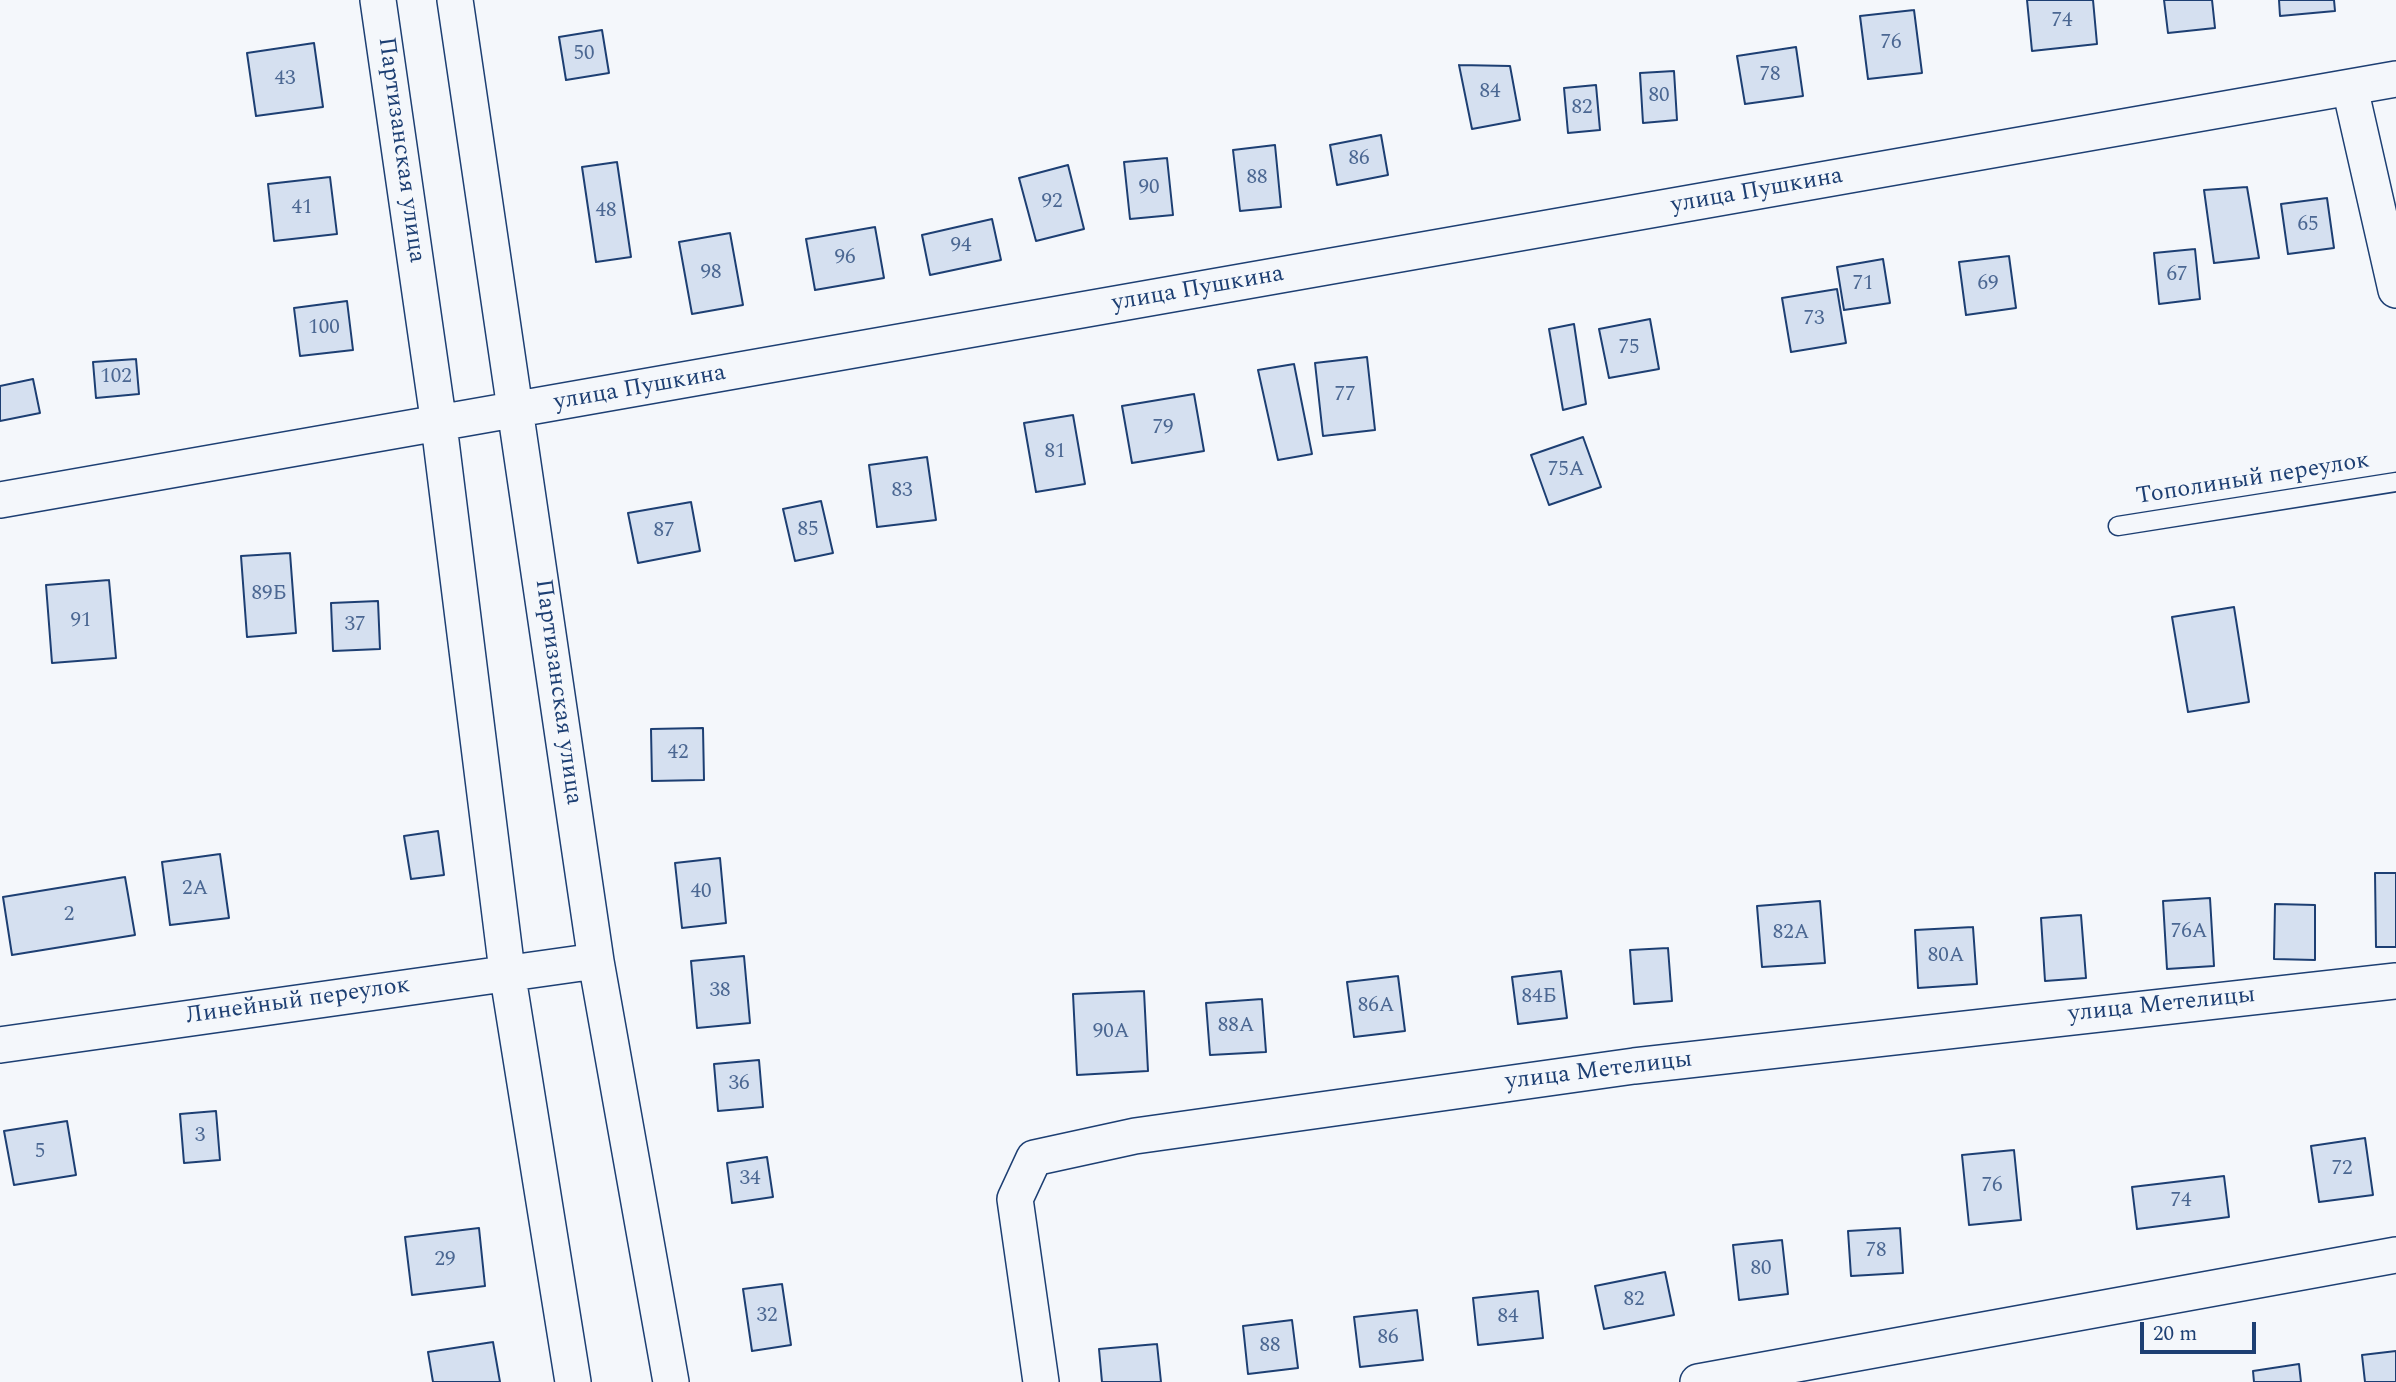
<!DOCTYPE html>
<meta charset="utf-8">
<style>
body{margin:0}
#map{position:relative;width:2396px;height:1382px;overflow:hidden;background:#f4f7fb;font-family:Spectral,serif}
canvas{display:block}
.scale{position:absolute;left:2140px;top:1322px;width:116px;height:32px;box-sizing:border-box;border:4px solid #1d3f73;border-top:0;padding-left:9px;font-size:21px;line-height:24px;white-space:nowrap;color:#1d3f73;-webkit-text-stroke:5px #f4f7fb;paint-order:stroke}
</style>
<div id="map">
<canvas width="2396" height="1382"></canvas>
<div class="scale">20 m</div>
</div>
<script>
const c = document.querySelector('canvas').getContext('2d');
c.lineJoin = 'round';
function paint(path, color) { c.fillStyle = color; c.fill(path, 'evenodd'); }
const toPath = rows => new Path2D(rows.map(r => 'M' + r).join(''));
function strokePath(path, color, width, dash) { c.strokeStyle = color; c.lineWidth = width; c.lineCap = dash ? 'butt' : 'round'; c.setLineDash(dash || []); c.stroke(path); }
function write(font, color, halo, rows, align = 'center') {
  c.font = font + ' Spectral,serif'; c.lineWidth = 5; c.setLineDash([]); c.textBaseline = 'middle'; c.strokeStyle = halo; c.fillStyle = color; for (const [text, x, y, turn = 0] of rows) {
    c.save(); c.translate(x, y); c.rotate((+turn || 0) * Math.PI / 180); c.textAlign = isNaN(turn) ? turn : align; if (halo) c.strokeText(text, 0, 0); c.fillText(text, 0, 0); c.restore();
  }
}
const building = toPath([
 [2027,0,2093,0,2097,44,2032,51,2027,0],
 [2164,0,2212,0,2215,28,2168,33,2164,0],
 [2279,0,2334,0,2335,11,2280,16,2279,0],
 [1914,10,1922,73,1868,79,1860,16,1914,10],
 [602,30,609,73,566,80,559,37,602,30],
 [314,43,323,107,256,116,247,53,314,43],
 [1796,47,1803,96,1745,104,1737,56,1796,47],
 [1459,65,1510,66,1520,120,1472,129,1459,65],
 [1674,71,1677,120,1643,123,1640,73,1674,71],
 [1596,85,1600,130,1568,133,1564,88,1596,85],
 [1381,135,1388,175,1337,185,1330,145,1381,135],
 [1275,145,1281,207,1240,211,1233,150,1275,145],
 [1167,158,1173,215,1130,219,1124,162,1167,158],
 [617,162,631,257,596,262,582,167,617,162],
 [1068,165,1084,229,1036,241,1019,178,1068,165],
 [330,177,337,234,274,241,268,184,330,177],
 [2247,187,2259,258,2214,263,2204,190,2247,187],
 [2327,198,2334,248,2288,254,2281,204,2327,198],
 [992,219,1001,260,930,275,922,235,992,219],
 [875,227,884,278,815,290,806,239,875,227],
 [730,233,743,305,692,314,679,242,730,233],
 [2195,249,2200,299,2159,304,2154,253,2195,249],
 [2009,256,2016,308,1966,315,1959,262,2009,256],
 [1883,259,1890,303,1844,310,1837,267,1883,259],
 [1837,289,1846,343,1791,352,1782,298,1837,289],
 [347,301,353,350,300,356,294,308,347,301],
 [1650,319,1659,369,1609,378,1599,329,1650,319],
 [1574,324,1586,404,1563,410,1549,329,1574,324],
 [1367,357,1375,430,1323,436,1315,363,1367,357],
 [136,359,139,394,96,398,93,362,136,359],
 [1294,364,1312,454,1278,460,1258,370,1294,364],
 [33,379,40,413,0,421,0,386,33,379],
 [1194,394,1204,451,1132,463,1122,406,1194,394],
 [1073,415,1085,484,1036,492,1024,423,1073,415],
 [1583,437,1601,487,1549,505,1531,455,1583,437],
 [927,457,936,520,877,527,869,465,927,457],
 [821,501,833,553,795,561,783,509,821,501],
 [691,502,700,551,638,563,628,513,691,502],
 [290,553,296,633,247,637,241,556,290,553],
 [109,580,116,658,52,663,46,585,109,580],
 [378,601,380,649,333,651,331,603,378,601],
 [2234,607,2249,702,2188,712,2172,617,2234,607],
 [703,728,704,780,652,781,651,729,703,728],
 [438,831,444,875,411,879,404,836,438,831],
 [220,854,229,918,170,925,162,862,220,854],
 [720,858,726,923,682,928,675,863,720,858],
 [2375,873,2396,873,2396,947,2376,947,2375,873],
 [125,877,135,935,12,955,3,897,125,877],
 [2210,898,2214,966,2167,969,2163,901,2210,898],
 [1820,901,1825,963,1762,967,1757,906,1820,901],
 [2275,904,2315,905,2315,960,2274,959,2275,904],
 [2081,915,2086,978,2045,981,2041,918,2081,915],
 [1973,927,1977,984,1918,988,1915,930,1973,927],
 [1668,948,1672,1001,1634,1004,1630,950,1668,948],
 [744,956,750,1023,697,1028,691,961,744,956],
 [1561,971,1567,1018,1518,1024,1512,977,1561,971],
 [1398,976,1405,1031,1354,1037,1347,982,1398,976],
 [1144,991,1148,1071,1077,1075,1073,994,1144,991],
 [1262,999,1266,1052,1210,1055,1206,1003,1262,999],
 [759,1060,763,1107,718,1111,714,1064,759,1060],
 [216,1111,220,1160,184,1163,180,1114,216,1111],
 [67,1121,76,1175,14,1185,4,1131,67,1121],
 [2365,1138,2373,1195,2319,1202,2311,1146,2365,1138],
 [2014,1150,2021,1220,1969,1225,1962,1155,2014,1150],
 [767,1157,773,1197,732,1203,727,1163,767,1157],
 [2224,1176,2229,1217,2137,1229,2132,1187,2224,1176],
 [479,1228,485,1286,412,1295,405,1237,479,1228],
 [1900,1228,1903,1273,1851,1276,1848,1231,1900,1228],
 [1782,1240,1788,1294,1739,1300,1733,1245,1782,1240],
 [1665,1272,1674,1315,1604,1329,1595,1286,1665,1272],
 [782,1284,791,1345,752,1351,743,1289,782,1284],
 [1538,1291,1543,1338,1478,1345,1473,1298,1538,1291],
 [1417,1310,1423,1360,1360,1367,1354,1317,1417,1310],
 [1292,1320,1298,1368,1248,1374,1243,1326,1292,1320],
 [493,1342,500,1382,433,1382,428,1352,493,1342],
 [1157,1344,1161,1382,1102,1382,1099,1349,1157,1344],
 [2396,1351,2396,1382,2365,1382,2362,1355,2396,1351],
 [2299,1364,2301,1382,2254,1382,2253,1371,2299,1364]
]);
paint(building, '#d5e0f0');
strokePath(building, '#1d3f73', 2);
const lane = toPath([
 [2118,526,2396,482]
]);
const street = toPath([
 [378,0,439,425,507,971,573,1382],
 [455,0,596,961,671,1382],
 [2350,88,2396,290],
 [0,500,2396,79],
 [0,1045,596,961],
 [1041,1382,1015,1199,1034,1158,1135,1136,1634,1066,2396,981],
 [1698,1382,2396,1255]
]);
strokePath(lane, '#1d3f73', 21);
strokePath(street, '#1d3f73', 38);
strokePath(lane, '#f4f7fb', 18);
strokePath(street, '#f4f7fb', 35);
write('21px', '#4b6792', null, [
 ["74",2062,22],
 ["76",1891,44],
 ["50",584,55],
 ["78",1770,76],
 ["43",285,80],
 ["84",1490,93],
 ["80",1659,97],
 ["82",1582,109],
 ["86",1359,160],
 ["88",1257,179],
 ["90",1149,189],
 ["92",1052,203],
 ["41",302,209],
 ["48",606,212],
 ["65",2308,226],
 ["94",961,247],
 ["96",845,259],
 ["98",711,274],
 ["67",2177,276],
 ["71",1863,285],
 ["69",1988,285],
 ["73",1814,320],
 ["100",324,329],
 ["75",1629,349],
 ["102",116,378],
 ["77",1345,396],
 ["79",1163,429],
 ["81",1055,453],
 ["75А",1566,471],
 ["83",902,492],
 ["85",808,531],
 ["87",664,532],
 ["89Б",269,595],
 ["91",81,622],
 ["37",355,626],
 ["42",678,754],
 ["2А",195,890],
 ["40",701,893],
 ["2",69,916],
 ["76А",2189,933],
 ["82А",1791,934],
 ["80А",1946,957],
 ["38",720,992],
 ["84Б",1539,998],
 ["86А",1376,1007],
 ["88А",1236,1027],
 ["90А",1111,1033],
 ["36",739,1085],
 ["3",200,1137],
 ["5",40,1153],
 ["72",2342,1170],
 ["34",750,1180],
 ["76",1992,1187],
 ["74",2181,1202],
 ["78",1876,1252],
 ["29",445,1261],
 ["80",1761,1270],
 ["82",1634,1301],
 ["32",767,1317],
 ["84",1508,1318],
 ["86",1388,1339],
 ["88",1270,1347]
]);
write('24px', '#1d3f73', '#f4f7fb', [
 ["Партизанская улица",400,150,82],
 ["улица Пушкина",1757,192,-10],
 ["улица Пушкина",1198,290,-10],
 ["улица Пушкина",640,389,-10],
 ["Тополиный переулок",2253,480,-9],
 ["Партизанская улица",557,692,82],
 ["Линейный переулок",298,1002,-8],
 ["улица Метелицы",2162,1006,-6],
 ["улица Метелицы",1599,1072,-7]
]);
</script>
